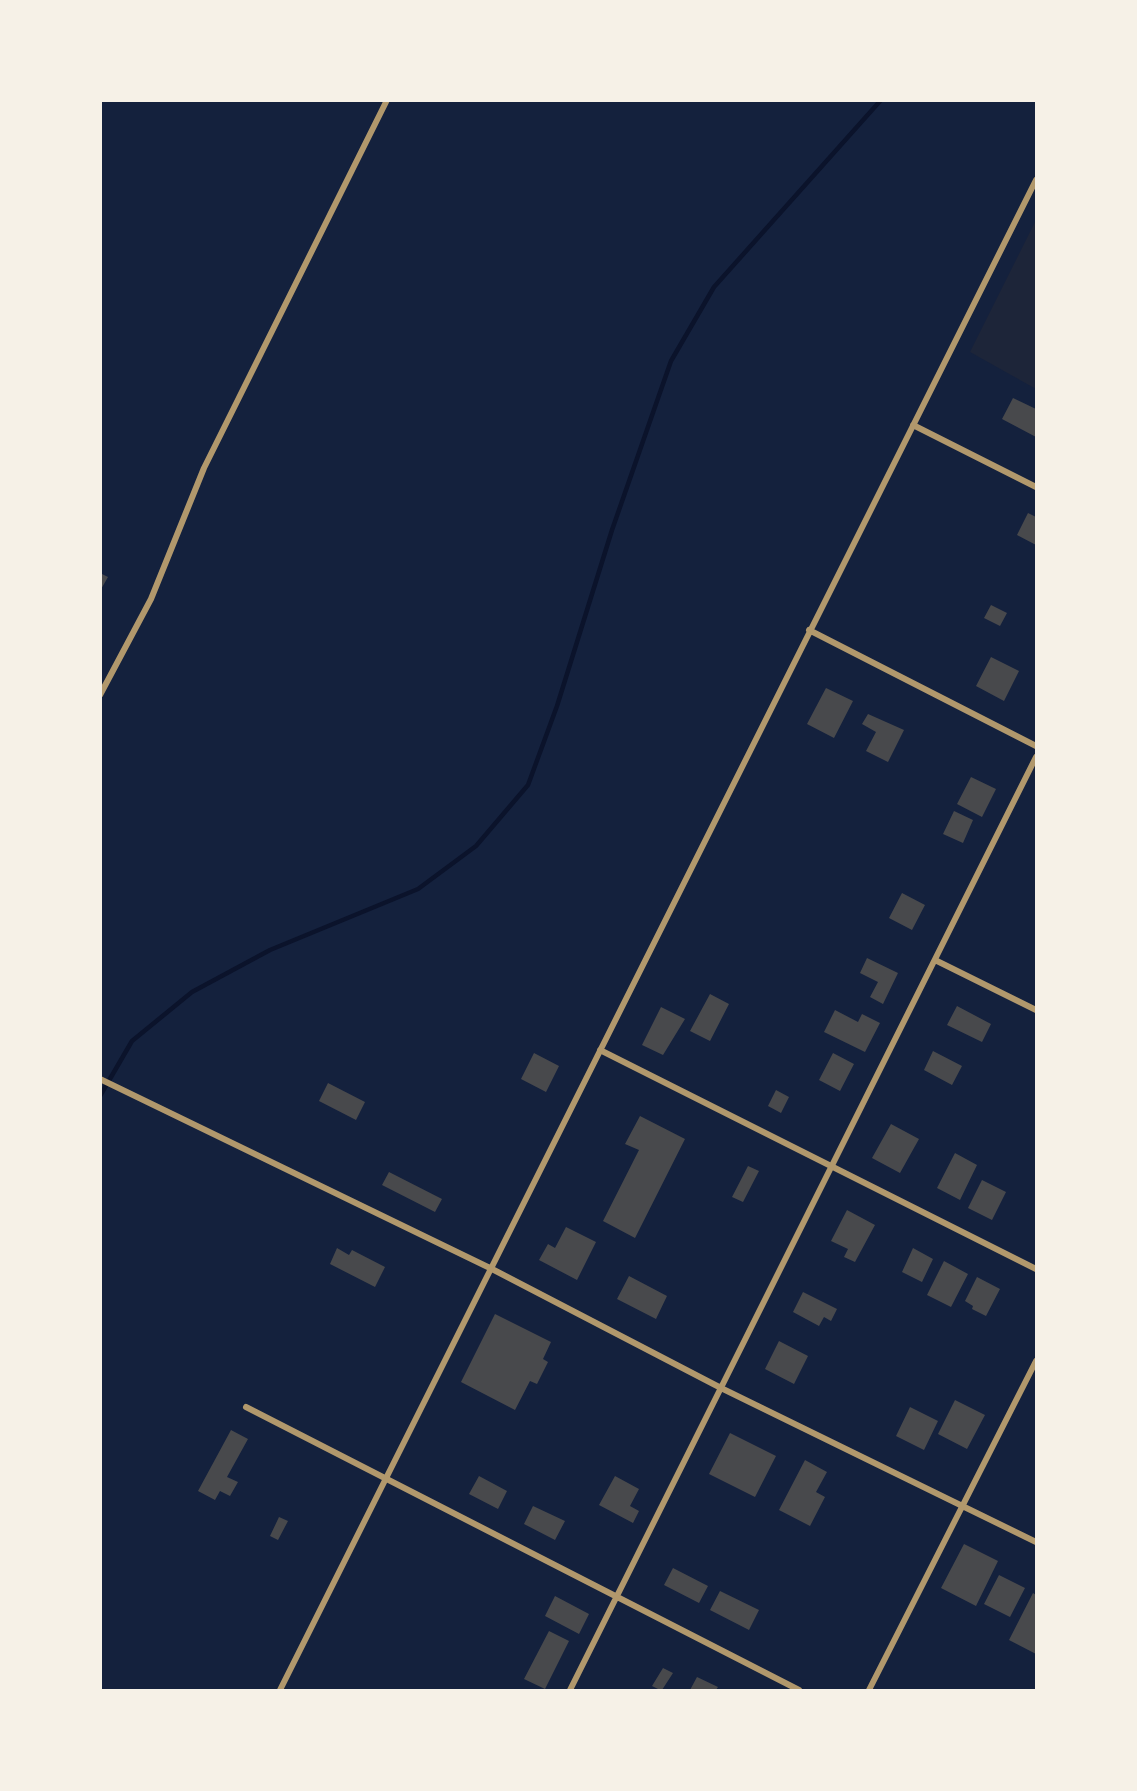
<!DOCTYPE html>
<style>
body{margin:0}
#map{position:relative;width:1137px;height:1791px;overflow:hidden;background:#14213d;font-family:"Alegreya Sans",sans-serif}
canvas{display:block}
.frame{position:absolute;inset:0;border:102px solid #f6f1e7;pointer-events:none}
</style>
<div id="map">
<canvas width="1137" height="1791"></canvas>
<div class="frame"></div>
</div>
<script>
const c = document.querySelector('canvas').getContext('2d');
c.lineJoin = 'round';
function paint(path, color) { c.fillStyle = color; c.fill(path, 'evenodd'); }
const toPath = rows => new Path2D(rows.map(r => 'M' + r).join(''));
function strokePath(path, color, width, dash) { c.strokeStyle = color; c.lineWidth = width; c.lineCap = dash ? 'butt' : 'round'; c.setLineDash(dash || []); c.stroke(path); }
paint(toPath([
 [1036,220,1036,389,970,352]
]), '#1d2539');
strokePath(toPath([
 [100,1096,132,1041,192,992,270,950,418,889,476,846,528,785,557,706,612,530,671,361,714,287,881,100]
]), '#0b132b', 4.5);
paint(toPath([
 [1013,398,1036,409,1036,437,1002,419],
 [1028,513,1036,517,1036,545,1017,535],
 [100,573,108,577,100,591],
 [991,605,1007,613,1000,626,984,618],
 [991,657,1019,671,1004,701,976,686],
 [826,688,853,701,834,738,807,724],
 [868,714,904,730,888,762,866,751,876,732,862,724],
 [971,777,996,789,982,817,957,804],
 [954,811,973,820,963,843,943,834],
 [902,893,925,905,912,930,889,918],
 [867,958,898,973,883,1004,870,997,878,982,860,973],
 [710,994,729,1004,710,1041,690,1031],
 [957,1006,991,1024,982,1042,947,1025],
 [661,1007,685,1019,663,1055,642,1045],
 [835,1010,858,1022,862,1014,880,1023,865,1052,824,1032],
 [933,1051,962,1066,952,1085,924,1070],
 [534,1053,559,1066,546,1092,521,1079],
 [833,1053,854,1064,840,1091,819,1080],
 [328,1083,365,1102,356,1120,319,1101],
 [776,1090,789,1097,781,1113,768,1106],
 [640,1116,685,1139,635,1238,603,1221,639,1150,625,1144],
 [891,1124,919,1139,900,1173,872,1158],
 [955,1153,977,1165,960,1200,937,1188],
 [748,1166,759,1171,743,1202,732,1197],
 [389,1172,442,1199,435,1212,382,1185],
 [982,1180,1006,1192,992,1220,968,1208],
 [847,1210,875,1225,855,1262,844,1257,848,1249,831,1241],
 [566,1227,596,1242,577,1280,539,1260,548,1244,555,1248],
 [337,1248,349,1255,352,1250,385,1267,375,1287,330,1264],
 [913,1248,933,1259,922,1282,902,1272],
 [944,1261,968,1274,951,1307,927,1295],
 [629,1276,667,1296,656,1319,617,1299],
 [977,1277,1000,1289,986,1316,972,1309,973,1306,965,1301],
 [803,1292,837,1309,831,1321,824,1317,819,1326,793,1312],
 [495,1314,551,1342,543,1359,548,1362,537,1384,530,1381,515,1410,461,1382],
 [779,1341,808,1356,794,1384,765,1369],
 [955,1400,985,1415,967,1449,938,1434],
 [910,1407,938,1421,924,1450,896,1436],
 [231,1430,248,1439,227,1477,238,1482,230,1496,220,1491,215,1500,198,1491],
 [730,1433,776,1456,755,1497,709,1474],
 [805,1460,827,1472,816,1492,825,1497,810,1526,779,1510],
 [479,1476,507,1491,498,1509,469,1494],
 [615,1476,639,1489,630,1506,639,1511,633,1523,599,1505],
 [533,1506,565,1521,555,1540,524,1524],
 [279,1517,288,1521,278,1540,270,1536],
 [964,1544,998,1561,976,1606,941,1588],
 [673,1568,708,1586,699,1603,664,1585],
 [999,1575,1025,1588,1010,1617,984,1604],
 [720,1591,759,1610,749,1630,710,1610],
 [1033,1593,1036,1595,1036,1654,1009,1640],
 [555,1596,589,1614,579,1634,545,1616],
 [549,1631,569,1641,545,1689,524,1679],
 [663,1668,673,1673,662,1690,660,1690,652,1686],
 [697,1677,718,1687,716,1690,690,1690]
]), '#48494c');
strokePath(toPath([
 [913,425,1036,487],
 [809,630,1036,746],
 [100,695,151,599,204,468,387,100],
 [935,960,1036,1010],
 [600,1050,1036,1269],
 [100,1079,492,1269,721,1388,1036,1542],
 [246,1407,799,1690],
 [280,1690,1036,180],
 [570,1690,1036,757],
 [869,1690,1036,1361]
]), '#b1986c', 6);
</script>
